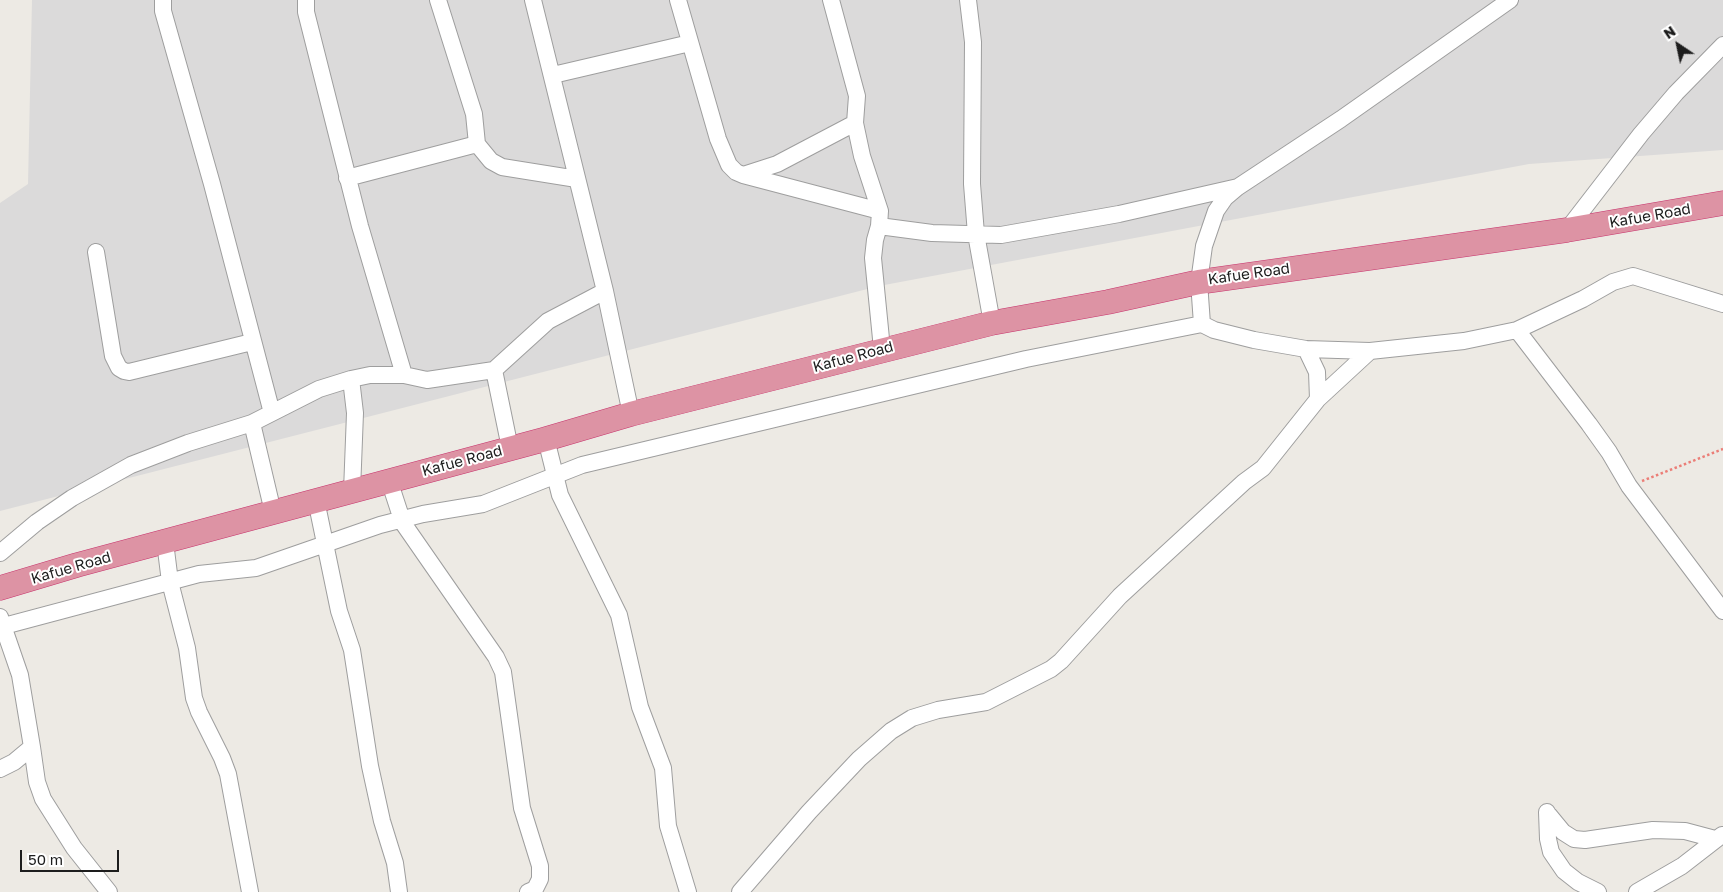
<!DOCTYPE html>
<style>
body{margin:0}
#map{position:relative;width:1723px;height:892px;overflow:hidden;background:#edeae4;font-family:"Golos Text",sans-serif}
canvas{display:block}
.north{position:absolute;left:1653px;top:20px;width:50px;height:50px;-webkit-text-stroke:4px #fff;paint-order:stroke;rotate:326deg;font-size:14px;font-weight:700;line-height:20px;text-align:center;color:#1d1d1d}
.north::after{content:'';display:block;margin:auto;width:18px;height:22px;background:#1d1d1d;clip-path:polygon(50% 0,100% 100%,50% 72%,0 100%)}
.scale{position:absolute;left:20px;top:850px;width:99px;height:22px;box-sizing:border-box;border:2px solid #1d1d1d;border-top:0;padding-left:6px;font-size:15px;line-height:18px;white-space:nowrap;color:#1d1d1d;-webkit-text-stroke:4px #fff;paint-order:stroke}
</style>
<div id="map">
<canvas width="1723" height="892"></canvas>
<div class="north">N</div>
<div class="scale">50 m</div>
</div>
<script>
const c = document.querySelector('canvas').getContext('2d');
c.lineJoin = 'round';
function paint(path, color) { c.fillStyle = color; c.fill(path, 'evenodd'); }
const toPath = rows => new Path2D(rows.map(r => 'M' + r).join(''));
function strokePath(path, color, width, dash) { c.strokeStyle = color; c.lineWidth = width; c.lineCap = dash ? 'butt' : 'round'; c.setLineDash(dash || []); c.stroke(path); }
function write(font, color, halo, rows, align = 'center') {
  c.font = font + ' "Golos Text",sans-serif'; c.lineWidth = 4; c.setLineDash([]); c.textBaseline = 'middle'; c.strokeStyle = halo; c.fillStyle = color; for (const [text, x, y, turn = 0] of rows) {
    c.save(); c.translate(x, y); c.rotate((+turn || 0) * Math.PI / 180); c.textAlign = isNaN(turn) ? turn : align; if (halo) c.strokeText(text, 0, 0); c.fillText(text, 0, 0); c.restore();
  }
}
paint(toPath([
 [32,0,1723,0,1723,150,1529,164,879,286,0,511,0,203,28,184]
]), '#dbdada');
const minor = toPath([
 [163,0,163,11,212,184,272,413],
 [306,0,306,12,360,226,404,375],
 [533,0,605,291,631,414],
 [678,0,718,139,729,165,736,172,743,175,777,164,855,123],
 [831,0,857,96,855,123,862,156,880,211,879,226,875,240,873,258,882,349],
 [968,0,973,42,972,184,976,234,992,323],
 [1510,0,1341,119,1238,187,1225,198,1216,211,1204,246,1199,282,1202,324,1214,330,1254,340,1306,349,1370,351,1464,341,1517,330,1589,424,1609,452,1629,486,1723,611],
 [553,75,690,43],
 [477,144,491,161,502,167,577,179],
 [743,175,880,211],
 [347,178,477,144,474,114,438,0],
 [879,226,932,233,1001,235,1119,214,1238,187],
 [1567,230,1641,134,1676,93,1723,45],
 [96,252,113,356,119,368,124,371,129,372,252,342],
 [1517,330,1583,299,1613,282,1633,276,1723,304],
 [1306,349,1317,372,1318,399],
 [494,370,548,321,605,291],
 [351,379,355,413,352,491],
 [252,423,273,512],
 [546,439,560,495,619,615,640,707,663,768,668,826,688,892],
 [389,480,403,523,496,657,503,672,522,808,540,866,540,879,535,889,528,892],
 [316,500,339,611,352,650,370,766,382,821,395,863,399,892],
 [165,542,170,582,187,648,194,698,199,712,222,758,228,774,250,892],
 [0,553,37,522,72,498,131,465,188,443,252,423,319,389,351,379,370,375,404,375,427,380,494,370,510,448],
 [0,617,20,675,32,747,14,762,0,769],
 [0,627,199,574,256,568,380,525,423,514,483,504,582,465,1026,359,1202,324],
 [32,747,37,782,43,799,74,848,109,892],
 [1547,812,1548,839,1551,852,1564,871,1578,882,1598,892],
 [1549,815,1563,832,1574,839,1585,840,1653,830,1685,831,1715,839],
 [740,892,809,812,859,759,891,731,912,718,938,710,986,702,1051,669,1061,661,1120,596,1244,482,1263,468,1318,399,1370,351],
 [1637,892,1682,866,1722,835]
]);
const highway = toPath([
 [0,588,77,565,546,439,631,414,992,323,1108,302,1199,282,1567,230,1723,203]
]);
strokePath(minor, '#9e9e9e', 18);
strokePath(highway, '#c7356d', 25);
strokePath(toPath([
 [1642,481,1723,449]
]), '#eb7e77', 2.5, [2.5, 2.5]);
strokePath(minor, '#fff', 16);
strokePath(highway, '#dd93a4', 24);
write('15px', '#1d1d1d', '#fff', [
 ["Kafue Road",1650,216,-10],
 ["Kafue Road",1249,274,-8],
 ["Kafue Road",853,357,-15],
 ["Kafue Road",462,461,-15],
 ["Kafue Road",71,568,-16]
]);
</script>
